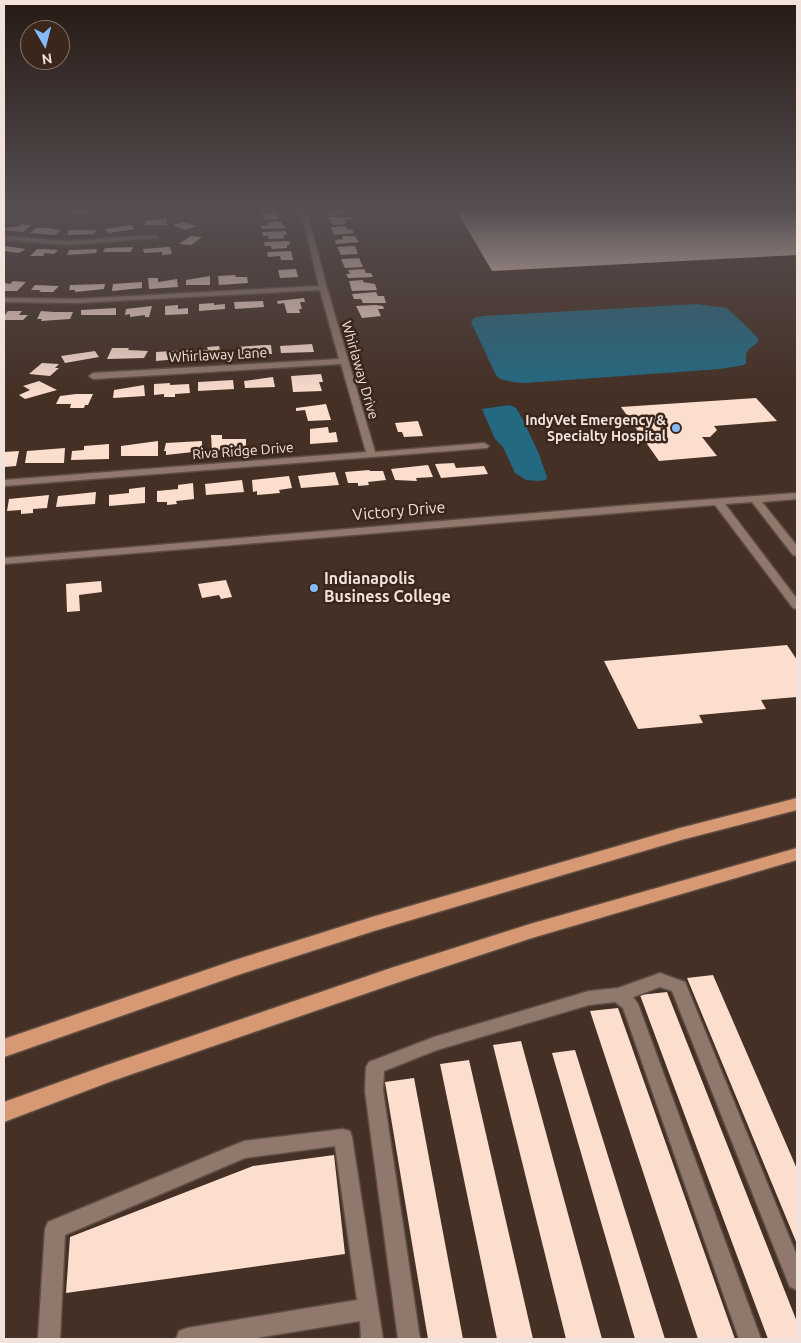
<!DOCTYPE html>
<style>
body{margin:0}
#map{position:relative;width:801px;height:1343px;overflow:hidden;background:#453025;font-family:Ubuntu,sans-serif}
canvas{display:block}
.frame{position:absolute;inset:0;border:5px solid #f1e3dc;pointer-events:none}
.north{position:absolute;left:20px;top:20px;width:50px;height:50px;box-sizing:border-box;background:#3a261b;border:1px solid #837268;border-radius:50%;rotate:172deg;font-size:14px;font-weight:700;line-height:20px;text-align:center;color:#f1e3dc}
.north::after{content:'';display:block;margin:auto;width:18px;height:22px;background:#86bbfb;clip-path:polygon(50% 0,100% 100%,50% 72%,0 100%)}
</style>
<div id="map">
<canvas width="801" height="1343"></canvas>
<div class="frame"></div>
<div class="north">N</div>
</div>
<script>
const c = document.querySelector('canvas').getContext('2d');
c.lineJoin = 'round';
function paint(path, color) { c.fillStyle = color; c.fill(path, 'evenodd'); }
const toPath = rows => new Path2D(rows.map(r => 'M' + r).join(''));
function strokePath(path, color, width, dash) { c.strokeStyle = color; c.lineWidth = width; c.lineCap = dash ? 'butt' : 'round'; c.setLineDash(dash || []); c.stroke(path); }
function write(font, color, halo, rows, align = 'center') {
  c.font = font + ' Ubuntu,sans-serif'; c.lineWidth = 5; c.setLineDash([]); c.textBaseline = 'middle'; c.strokeStyle = halo; c.fillStyle = color; for (const [text, x, y, turn = 0] of rows) {
    c.save(); c.translate(x, y); c.rotate((+turn || 0) * Math.PI / 180); c.textAlign = isNaN(turn) ? turn : align; if (halo) c.strokeText(text, 0, 0); c.fillText(text, 0, 0); c.restore();
  }
}
paint(toPath([
 [697,304,727,308,758,338,758,342,749,349,746,354,746,363,744,365,720,369,525,383,513,382,500,379,496,375,471,322,474,318,483,316],
 [510,405,516,408,523,420,539,454,547,477,546,480,539,481,526,480,515,473,503,447,495,439,482,409]
]), '#236982');
paint(toPath([
 [66,208,89,208,85,214,73,214,76,210,65,210],
 [321,208,339,208,344,214,329,216],
 [455,208,797,208,797,255,492,271],
 [278,212,278,219,266,220,261,213],
 [327,217,351,217,352,219,345,220,346,224,333,225],
 [166,218,167,225,145,225,145,221],
 [280,221,286,228,261,229,261,226,268,225,268,222],
 [182,222,197,226,185,230,173,225],
 [22,224,32,225,23,232,4,230,9,227,17,227],
 [131,225,135,229,108,233,104,229],
 [346,226,348,230,352,229,354,233,334,235,331,227],
 [36,228,52,228,51,229,61,230,55,235,30,233],
 [69,230,96,230,94,234,67,235],
 [286,231,287,235,283,235,284,238,269,239,268,236,263,236,262,232],
 [191,236,202,237,191,245,179,244],
 [342,236,355,236,359,242,336,244,335,240,343,239],
 [289,241,290,245,287,245,287,248,272,249,271,246,265,246,264,242],
 [5,246,26,249,19,253,4,251],
 [355,246,358,254,341,255,337,247],
 [133,247,131,252,103,252,105,248],
 [167,247,170,247,172,254,162,255,162,252,144,253,143,249],
 [37,249,43,249,58,250,54,254,45,253,43,256,30,256],
 [97,249,96,253,67,255,69,250],
 [291,251,293,260,281,260,280,256,268,257,267,252],
 [359,258,363,267,345,268,341,259],
 [296,269,298,277,280,278,278,270],
 [364,269,366,273,371,273,373,277,348,278,346,274,350,274,348,270],
 [235,275,236,277,247,277,248,283,219,285,218,276],
 [210,276,210,285,186,285,186,280],
 [148,278,158,278,158,282,177,279,178,287,149,289],
 [363,280,363,282,375,284,377,290,352,291,349,281],
 [13,281,26,282,17,291,4,291,4,283,10,284],
 [142,282,142,288,112,291,113,284],
 [105,284,104,289,75,292,75,290,69,290,70,285],
 [35,285,59,286,53,292,39,292,41,290,31,290],
 [376,292,378,296,384,296,386,303,363,303,361,299,354,299,352,294],
 [304,298,305,302,300,302,302,309,299,309,300,313,287,313,284,303,278,304,277,301],
 [263,301,264,307,235,309,234,302],
 [214,303,214,305,225,304,225,309,199,311,199,304],
 [178,305,178,309,188,308,188,314,165,315,165,306],
 [376,305,383,306,384,309,378,309,381,316,362,318,356,306],
 [152,306,149,317,145,317,145,315,130,317,130,314,125,315,126,309],
 [116,308,116,315,81,315,81,310],
 [8,311,22,311,19,315,28,315,23,320,4,320,4,316],
 [41,311,54,312,73,312,70,319,41,321,42,319,37,319],
 [312,344,314,352,281,353,280,346],
 [264,345,271,345,272,354,254,353,238,356,237,347],
 [219,346,220,350,229,350,230,356,196,358,195,351,208,350,207,347],
 [112,348,129,348,128,350,148,351,144,358,107,359],
 [188,350,188,358,156,361,156,352],
 [95,351,99,357,65,363,61,356],
 [42,363,59,364,55,368,59,368,50,376,29,374],
 [321,374,323,382,319,382,322,391,293,392,291,376],
 [273,377,275,387,245,388,244,381],
 [233,380,234,389,198,391,198,382],
 [39,381,57,390,25,399,19,395,30,390,23,386],
 [170,383,170,385,189,384,190,393,175,394,175,397,164,397,164,394,154,395,154,384],
 [144,385,145,396,113,398,114,390],
 [76,394,93,394,88,405,85,405,84,408,70,408,71,404,56,404,60,396],
 [756,398,777,421,714,426,717,430,710,437,702,437,717,456,659,461,621,407],
 [326,404,331,420,308,421,305,410,296,411,296,408],
 [418,421,423,436,404,437,402,432,398,432,395,423],
 [328,427,329,433,336,432,338,442,310,444,310,429],
 [211,435,222,435,222,439,246,439,246,447,212,451],
 [158,441,158,456,121,456,121,446],
 [202,441,202,451,166,455,166,451,164,451,166,443],
 [109,444,109,459,71,460,72,451,84,450,84,446],
 [65,448,64,463,25,463,27,451],
 [19,451,16,466,4,467,4,452],
 [454,463,456,468,484,466,488,474,441,478,435,464],
 [428,465,433,477,416,478,417,481,395,480,391,469],
 [369,470,370,471,383,471,386,480,368,482,369,485,358,486,358,483,348,483,345,472],
 [335,472,339,485,301,488,298,476],
 [289,476,292,488,279,490,280,493,257,495,257,491,253,492,252,480],
 [242,480,244,492,206,495,205,484],
 [193,483,194,499,176,501,177,504,167,505,167,502,157,502,157,491,178,489,178,485],
 [145,487,145,503,109,506,109,495,129,493,129,489],
 [96,492,95,504,56,507,58,496],
 [49,495,47,508,33,509,33,513,21,514,21,510,7,511,9,499],
 [226,580,232,597,221,599,219,595,202,598,198,584],
 [101,581,102,592,79,595,80,611,67,612,66,584],
 [787,645,797,660,797,697,761,700,766,709,699,715,703,723,638,729,604,661],
 [713,975,797,1169,797,1244,687,978],
 [667,992,797,1322,797,1339,768,1339,640,995],
 [618,1008,735,1339,698,1339,590,1011],
 [521,1041,602,1339,566,1339,493,1045],
 [575,1050,665,1339,635,1339,552,1053],
 [469,1060,533,1339,497,1339,440,1064],
 [414,1078,463,1339,428,1339,385,1082],
 [334,1155,345,1254,66,1293,70,1237,253,1166]
]), '#fcdecf');
const minor = toPath([
 [294,208,301,208,309,219,327,288,375,452,484,443,489,446,487,448,4,486,4,480,366,452,341,364,93,379,89,376,93,373,339,359,320,290,76,303,4,302,4,298,76,299,319,286,303,219,294,208],
 [155,235,158,237,157,238,67,245,4,240,4,236,67,241,155,235],
 [797,493,797,499,762,502,797,546,797,556,793,555,752,502,725,504,797,599,797,609,793,608,715,505,4,564,4,558,631,505,797,493],
 [660,973,685,982,687,987,797,1256,797,1290,790,1287,787,1280,672,991,660,987,633,997,638,1004,761,1339,739,1339,623,1008,615,1002,589,1005,437,1050,384,1071,383,1091,420,1339,398,1339,365,1091,366,1067,369,1062,434,1037,589,991,618,988,660,973],
 [343,1129,350,1131,352,1137,383,1339,361,1339,360,1321,250,1339,176,1339,179,1331,187,1328,357,1300,335,1146,245,1158,65,1235,60,1339,38,1339,45,1229,48,1222,244,1141,343,1129]
]);
const highway = toPath([
 [797,798,797,810,681,840,374,931,241,974,4,1057,4,1039,235,960,372,917,680,828,797,798],
 [797,848,797,860,532,938,405,980,112,1081,4,1122,4,1102,107,1065,391,968,530,924,797,848]
]);
strokePath(minor, '#5e4d43', 3);
strokePath(highway, '#5e4d43', 3);
paint(minor, '#91786c');
paint(highway, '#d79973');
const sky = c.createLinearGradient(0, 0, 0, 396);
sky.addColorStop(0, '#261a14');
sky.addColorStop(0.53, '#564e51');
sky.addColorStop(1, '#564e5100');
c.fillStyle = sky;
c.fillRect(0, 0, 801, 396);
for (const [x, y, r, color] of [
 [676,428,5,"#86bbfb"],
 [314,588,5,"#86bbfb"]
]) { const dot = new Path2D(); dot.arc(x, y, r, 0, 2 * Math.PI); c.fillStyle = color; c.fill(dot); strokePath(dot, '#3a261b', 2); }
write('14px', '#f1e3dc', '#3a261b', [
 ["Whirlaway Lane",218,355,-3],
 ["Whirlaway Drive",360,370,74],
 ["Riva Ridge Drive",243,451,-4]
]);
write('bold 14px', '#f1e3dc', '#3a261b', [
 ["IndyVet Emergency &",666,420],
 ["Specialty Hospital",666,436]
], 'right');
write('16px', '#f1e3dc', '#3a261b', [
 ["Victory Drive",399,511,-5]
]);
write('bold 16px', '#f1e3dc', '#3a261b', [
 ["Indianapolis",324,579],
 ["Business College",324,597]
], 'left');
</script>
